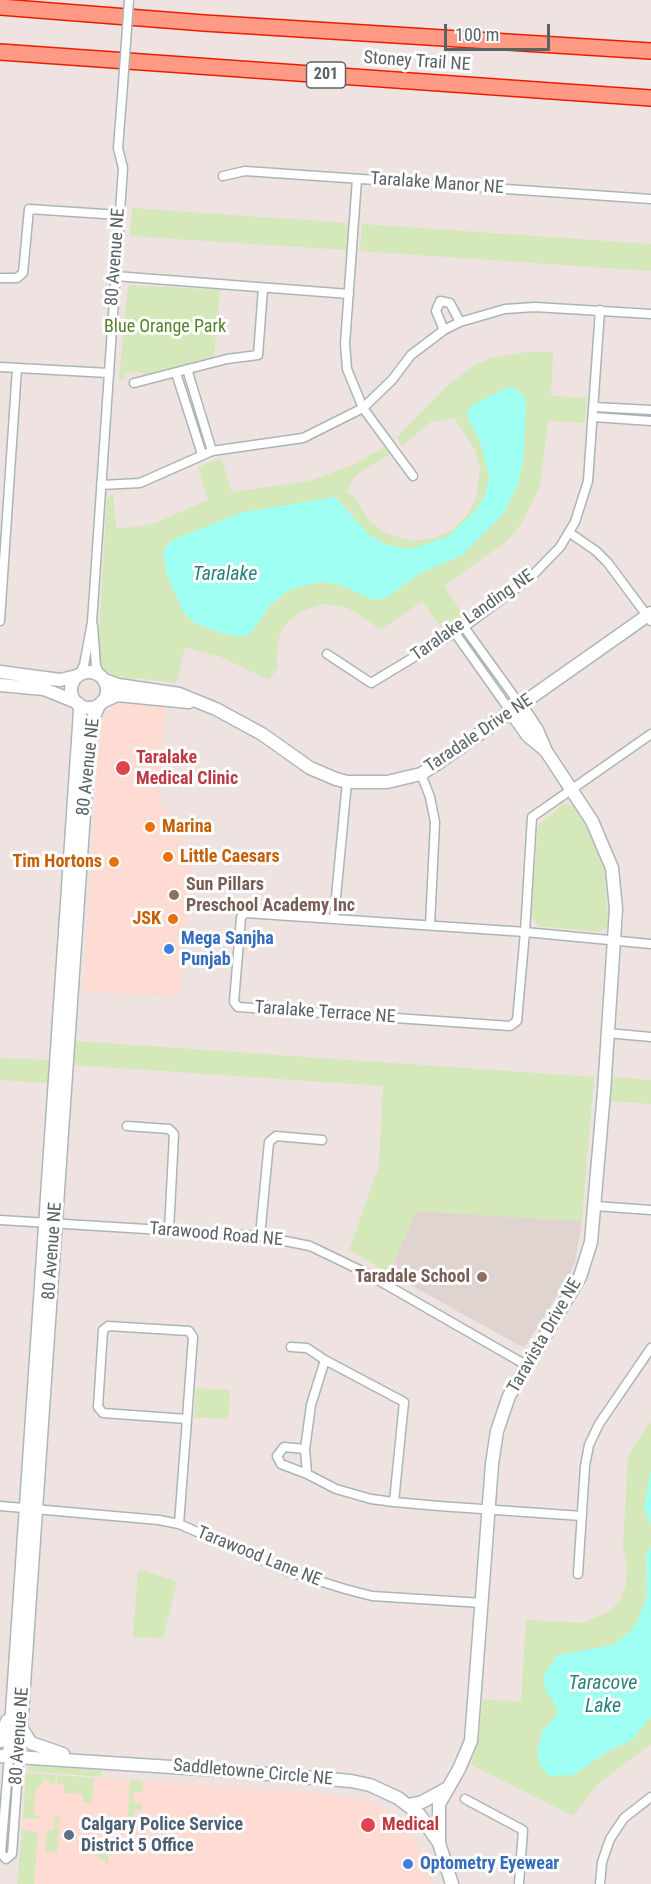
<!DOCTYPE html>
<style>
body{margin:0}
#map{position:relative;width:651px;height:1884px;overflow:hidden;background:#eee3e0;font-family:"Roboto Condensed",sans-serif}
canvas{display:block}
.scale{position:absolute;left:444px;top:24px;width:106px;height:27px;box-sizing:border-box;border:3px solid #596363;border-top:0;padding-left:8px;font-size:18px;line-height:21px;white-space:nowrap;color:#596363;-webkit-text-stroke:4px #fff;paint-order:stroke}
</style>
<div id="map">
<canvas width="651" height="1884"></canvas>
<div class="scale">100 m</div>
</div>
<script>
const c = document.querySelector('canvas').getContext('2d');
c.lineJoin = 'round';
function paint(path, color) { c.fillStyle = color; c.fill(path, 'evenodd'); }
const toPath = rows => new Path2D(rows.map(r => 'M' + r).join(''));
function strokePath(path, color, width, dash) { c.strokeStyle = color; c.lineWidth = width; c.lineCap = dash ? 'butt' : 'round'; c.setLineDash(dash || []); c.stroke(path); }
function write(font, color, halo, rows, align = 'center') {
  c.font = font + ' "Roboto Condensed",sans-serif'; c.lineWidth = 6; c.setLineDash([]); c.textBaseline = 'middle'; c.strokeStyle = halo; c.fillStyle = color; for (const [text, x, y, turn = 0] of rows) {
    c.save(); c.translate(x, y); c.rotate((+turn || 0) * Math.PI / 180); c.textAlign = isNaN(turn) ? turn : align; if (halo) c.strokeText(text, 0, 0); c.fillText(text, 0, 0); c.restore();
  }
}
paint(toPath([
 [117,702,166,706,158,799,192,857,181,996,83,992,100,724],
 [26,1773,305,1792,367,1800,399,1818,429,1862,433,1884,34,1884,38,1832,22,1830]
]), '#ffdcd3');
paint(toPath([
 [416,1211,582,1221,575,1262,567,1280,524,1348,389,1273]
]), '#e0d4d1');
paint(toPath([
 [132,208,348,223,346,250,130,236],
 [362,224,651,244,651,271,360,251],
 [128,285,220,290,214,356,153,375,132,371,125,375,124,380,119,380],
 [527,352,553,352,551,396,587,398,585,423,548,421,540,486,522,523,507,541,444,586,464,616,444,632,422,601,381,630,353,611,342,606,321,604,300,612,288,622,280,633,276,657,278,667,269,680,221,657,185,647,176,683,137,678,130,682,112,679,105,673,99,664,98,649,107,498,113,494,116,528,138,527,155,523,208,500,198,467,212,461,221,458,232,492,309,481,353,465,385,447,390,454,356,475,347,492,356,499,368,519,385,533,413,541,434,538,452,530,466,516,476,499,480,467,475,450,454,418,431,422,402,446,397,437,447,386,473,366,491,358],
 [563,804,576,806,585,820,599,848,604,867,608,918,607,928,598,932,540,926,531,917,538,825],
 [76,1041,594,1077,582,1221,416,1211,389,1273,349,1250,379,1166,383,1086,74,1065],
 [0,1058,50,1060,48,1083,0,1080],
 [611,1077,651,1080,651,1104,610,1101],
 [196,1388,230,1390,228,1419,194,1417],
 [651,1421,651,1744,598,1784,573,1816,471,1765,478,1743,483,1700,521,1701,526,1620,583,1623,609,1612,620,1601,626,1584,627,1565,623,1547,628,1459,635,1444],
 [143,1570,177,1582,163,1638,133,1637,138,1572],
 [29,1765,101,1770,103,1777,27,1771],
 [26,1773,56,1775,55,1786,46,1780,42,1781,41,1787,36,1787,34,1814,39,1816,38,1819,23,1819],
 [58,1775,94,1778,92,1802,83,1802,83,1794,63,1793,65,1785,60,1782,57,1785],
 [130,1780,143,1781,142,1792,134,1793,133,1802,142,1804,141,1810,134,1810,131,1847,126,1847],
 [55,1817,60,1817,57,1853,45,1852,47,1830,54,1830],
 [22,1830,38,1832,34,1884,17,1884],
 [80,1836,83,1836,82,1849,107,1850,109,1865,95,1855,95,1852,79,1851]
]), '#d4e8b9');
paint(toPath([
 [508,387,517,389,526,400,524,455,518,484,503,514,462,555,419,574,385,599,374,600,341,585,321,582,301,586,286,592,270,605,251,633,242,637,220,633,193,622,183,611,167,575,163,552,169,543,177,538,244,512,335,497,370,536,387,545,411,549,449,536,475,511,485,496,489,476,480,441,466,414,473,405],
 [651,1468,651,1525,644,1508],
 [651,1546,651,1717,632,1740,609,1751,573,1775,549,1776,541,1767,537,1755,542,1732,556,1716,557,1708,545,1689,544,1674,558,1655,613,1645,628,1633,637,1623,647,1596,646,1557]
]), '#9efff2');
const street = toPath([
 [223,176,245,171,651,199],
 [357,179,345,344,347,369,363,408,413,476],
 [115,276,349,294],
 [0,278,17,278,23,273,29,209,119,215],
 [444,330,436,311,440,301,450,303,460,322],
 [0,367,108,373],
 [187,369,212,451],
 [176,373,202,454],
 [134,383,227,359,258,355,263,288],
 [594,407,651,410],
 [594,417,651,421],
 [101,485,140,483,212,451,303,438,363,408,392,380,411,355,444,330,460,322,505,309,535,307,651,314],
 [570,533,596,551,608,563,651,621],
 [0,621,17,368],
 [93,626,96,666,101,677],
 [464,627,521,706],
 [455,633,511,712],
 [327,654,371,683,464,627,530,578,560,547,575,522,588,481,600,310],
 [79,675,84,665,92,622,123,168,118,148,123,84],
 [651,734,532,817,525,932,517,1021,510,1026,238,1007,234,1002,241,917,246,913,525,932,651,944],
 [421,774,430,797,435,822,430,925],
 [334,918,347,782],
 [607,1033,651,1037],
 [127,1126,169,1129,174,1134,169,1230],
 [595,1206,651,1210],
 [0,1220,260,1236,310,1246,364,1272,526,1365],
 [260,1236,269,1142,276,1136,322,1140],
 [291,1347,307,1348,325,1360],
 [305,1449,284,1447,277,1456,281,1464,307,1474],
 [394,1502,404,1402,325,1360,311,1405,305,1449,307,1474,336,1489,371,1499,394,1502,439,1506,582,1516],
 [0,1506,159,1520,179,1524,287,1571,345,1589,372,1596,482,1603],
 [179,1524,187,1419,193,1337,189,1331,108,1326,103,1330,98,1407,103,1413,187,1419],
 [578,1574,585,1466,589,1445,599,1424,651,1348],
 [9,1756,1,1853,6,1859,12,1854,19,1757],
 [465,1799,523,1830,519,1884],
 [600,1884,602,1862,610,1839,624,1818,651,1797]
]);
const secondary = toPath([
 [0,672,60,680,77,676],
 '71 690a18 18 0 1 1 36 0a18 18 0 1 1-36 0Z',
 [104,680,118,685,179,694,216,709,262,734,310,768,336,779,347,782,387,782,421,774,435,765,651,613],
 [0,685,44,689,76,702],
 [102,702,117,695,189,702],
 [511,712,528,736,544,749],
 [22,1729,31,1743,63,1754],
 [0,1741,7,1721],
 [0,1756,234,1771,351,1781,370,1785,398,1798,419,1814,439,1843,452,1884],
 [9,1756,80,711,79,704],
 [19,1757,90,726,99,705],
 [409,1805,422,1802,446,1789],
 [439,1843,439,1804,459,1769,471,1741,492,1464,497,1431,509,1396,580,1277,591,1242,604,1092,616,909,612,868,592,821,546,751,537,730,521,706]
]);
const highway = toPath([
 [0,7,204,23,651,51],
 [0,52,651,98]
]);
strokePath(street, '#acb5b5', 11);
strokePath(secondary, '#adb7b8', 15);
strokePath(highway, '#ed1c00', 18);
strokePath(street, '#fff', 8);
strokePath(secondary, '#fff', 12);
strokePath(highway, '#ff9b85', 15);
const streetBridge = toPath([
 [123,84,129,0]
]);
strokePath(streetBridge, '#acb5b5', 11, []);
strokePath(streetBridge, '#fff', 8);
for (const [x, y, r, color] of [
 [123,768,8,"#e0444e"],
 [150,827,6,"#e8710a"],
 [168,857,6,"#e8710a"],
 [114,862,6,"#e8710a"],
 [174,895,6,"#8d6e63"],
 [173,919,6,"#e8710a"],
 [169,949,6,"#3f7fe0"],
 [482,1277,6,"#8d6e63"],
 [368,1825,8,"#e0444e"],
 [69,1835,6,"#5c6f8a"],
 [408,1864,6,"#3f7fe0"]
]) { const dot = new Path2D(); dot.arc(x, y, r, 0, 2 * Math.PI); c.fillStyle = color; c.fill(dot); strokePath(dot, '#fff', 2); }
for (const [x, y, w] of [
 [326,75,39]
]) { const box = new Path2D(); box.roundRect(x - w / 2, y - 13, w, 26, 4.5); c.fillStyle = '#fff'; c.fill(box); strokePath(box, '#596363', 1.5); }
write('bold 16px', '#596363', null, [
 ["201",326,75]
]);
write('18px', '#596363', '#fff', [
 ["Stoney Trail NE",417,62,4],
 ["Taralake Manor NE",437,184,4],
 ["80 Avenue NE",116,257,-86],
 ["Taralake Landing NE",473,616,-35],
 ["Taradale Drive NE",479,734,-34],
 ["80 Avenue NE",89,767,-84],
 ["Taralake Terrace NE",325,1013,4],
 ["Tarawood Road NE",216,1235,5],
 ["80 Avenue NE",53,1251,-86],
 ["Taravista Drive NE",545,1336,-60],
 ["Tarawood Lane NE",259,1557,22],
 ["80 Avenue NE",20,1736,-86],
 ["Saddletowne Circle NE",253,1773,5]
]);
write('18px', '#57812a', '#fff', [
 ["Blue Orange Park",165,327]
]);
write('bold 18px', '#be3a42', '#fff', [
 ["Taralake",136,758],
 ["Medical Clinic",136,779],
 ["Medical",382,1825]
], 'left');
write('bold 18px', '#c56008', '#fff', [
 ["Marina",162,827],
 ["Little Caesars",180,857],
 ["Tim Hortons",102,862,"right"],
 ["JSK",161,919,"right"]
], 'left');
write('bold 18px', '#785e54', '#fff', [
 ["Sun Pillars",186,885],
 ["Preschool Academy Inc",186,906],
 ["Taradale School",470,1277,"right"]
], 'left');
write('bold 18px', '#366cbe', '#fff', [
 ["Mega Sanjha",181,939],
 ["Punjab",181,960],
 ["Optometry Eyewear",420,1864]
], 'left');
write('bold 18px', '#4e5e75', '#fff', [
 ["Calgary Police Service",81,1825],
 ["District 5 Office",81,1846]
], 'left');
write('italic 20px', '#27827d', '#fff', [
 ["Taralake",225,575],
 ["Taracove",603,1684],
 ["Lake",603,1707]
]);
</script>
